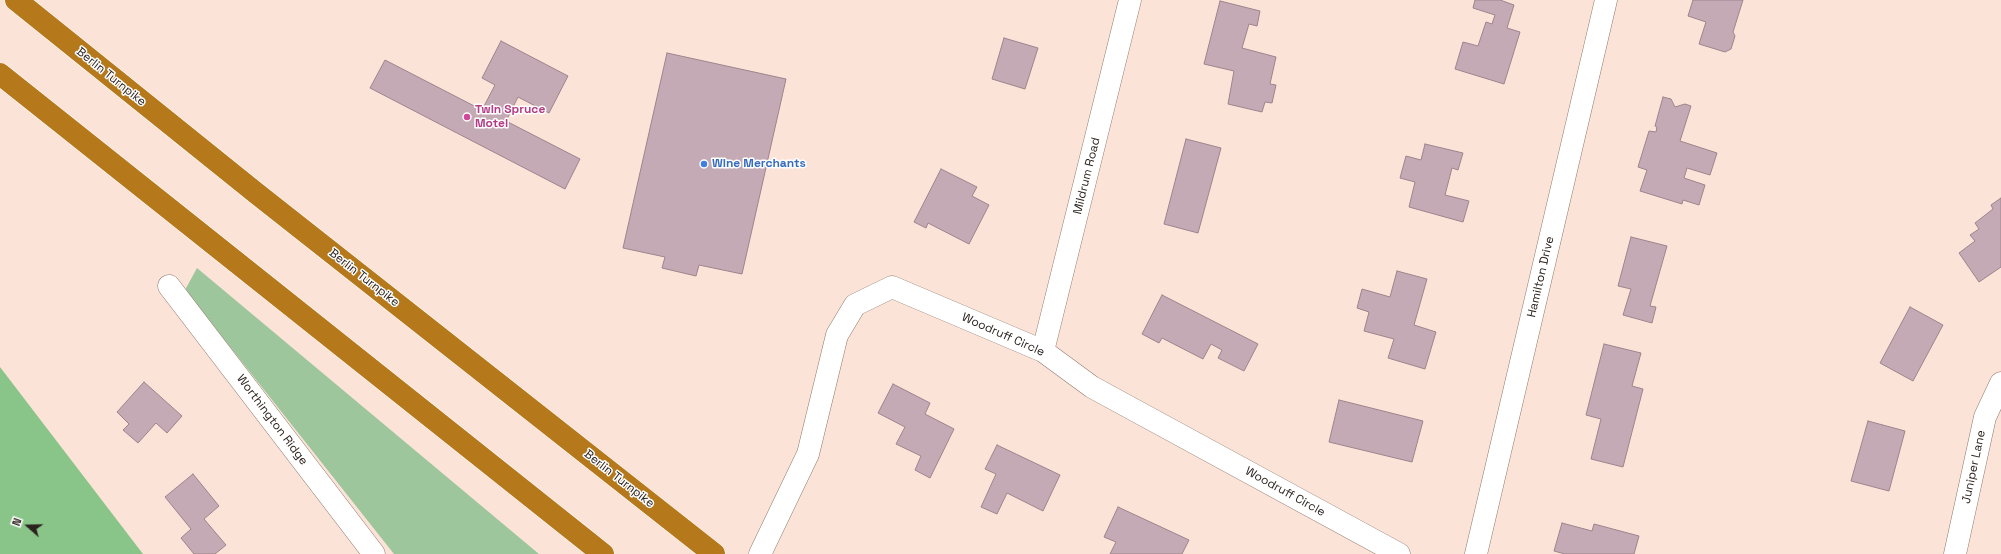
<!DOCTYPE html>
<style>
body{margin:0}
#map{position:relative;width:2001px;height:554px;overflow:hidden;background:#fce3d7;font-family:"Space Grotesk",sans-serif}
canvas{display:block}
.north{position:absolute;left:8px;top:506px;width:40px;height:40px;-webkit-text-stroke:3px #fff;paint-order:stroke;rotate:290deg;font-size:11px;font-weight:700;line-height:16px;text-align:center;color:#2b221e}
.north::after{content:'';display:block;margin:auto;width:14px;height:18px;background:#2b221e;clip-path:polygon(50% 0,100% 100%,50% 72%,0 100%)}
</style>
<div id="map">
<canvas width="2001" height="554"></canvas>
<div class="north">N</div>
</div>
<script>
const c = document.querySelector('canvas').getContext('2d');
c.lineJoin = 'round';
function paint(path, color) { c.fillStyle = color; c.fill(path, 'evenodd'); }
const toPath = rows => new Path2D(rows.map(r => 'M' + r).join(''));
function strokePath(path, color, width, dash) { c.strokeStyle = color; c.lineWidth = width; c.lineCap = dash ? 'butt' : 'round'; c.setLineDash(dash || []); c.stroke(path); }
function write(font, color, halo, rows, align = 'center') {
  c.font = font + ' "Space Grotesk",sans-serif'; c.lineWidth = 3; c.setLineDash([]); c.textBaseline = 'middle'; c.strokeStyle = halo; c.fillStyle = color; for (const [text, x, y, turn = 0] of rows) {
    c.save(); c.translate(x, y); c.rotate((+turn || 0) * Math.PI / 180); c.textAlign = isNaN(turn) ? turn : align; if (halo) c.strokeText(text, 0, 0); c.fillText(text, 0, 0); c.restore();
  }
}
paint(toPath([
 [197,268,539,554,394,554,185,290]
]), '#9dc69c');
paint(toPath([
 [0,367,143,554,0,554]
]), '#89c488');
const building = toPath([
 [1475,0,1500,0,1514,5,1507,28,1520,32,1504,84,1455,69,1463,42,1478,46,1486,22,1492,24,1495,15,1473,8,1475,0],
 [1693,0,1743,0,1733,32,1735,36,1731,49,1725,52,1699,44,1706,22,1688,16,1693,0],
 [1220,1,1260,11,1257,26,1249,24,1242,48,1276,57,1270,84,1276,85,1272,103,1265,102,1262,112,1228,104,1234,71,1204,64,1220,1],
 [1004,38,1038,48,1025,89,992,79,1004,38],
 [501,41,568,76,549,113,518,97,506,121,580,159,565,189,370,88,385,60,482,110,495,85,482,78,501,41],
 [667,53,786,79,742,274,699,265,696,276,662,268,665,257,623,248,667,53],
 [1663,97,1671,99,1675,107,1685,104,1691,106,1680,141,1717,153,1710,175,1687,168,1684,178,1705,185,1699,205,1683,200,1682,204,1640,191,1647,170,1638,167,1649,131,1656,132,1657,127,1655,126,1663,97],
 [1186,139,1221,148,1198,233,1164,224,1186,139],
 [1425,144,1463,153,1458,170,1452,168,1445,195,1469,201,1463,222,1409,207,1415,182,1400,178,1406,156,1421,160,1425,144],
 [941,169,977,187,972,196,989,205,969,244,928,223,926,228,914,222,941,169],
 [2001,198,2001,267,1979,282,1959,253,1975,241,1970,235,1979,229,1975,223,1993,209,1991,205,2001,198],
 [1631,237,1667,246,1650,306,1656,307,1652,323,1623,315,1631,289,1618,286,1631,237],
 [1397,271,1427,279,1414,325,1436,332,1425,369,1388,358,1394,339,1364,331,1369,312,1357,308,1362,289,1390,297,1397,271],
 [1162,295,1258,344,1244,371,1218,358,1222,350,1211,344,1203,359,1162,338,1159,343,1142,334,1162,295],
 [1910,307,1943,325,1913,381,1880,363,1910,307],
 [1604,344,1641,353,1632,386,1643,389,1623,467,1591,459,1601,419,1586,415,1604,344],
 [144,382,182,416,167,433,156,423,138,443,123,430,129,424,117,412,144,382],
 [893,384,930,403,925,414,954,429,930,478,915,470,921,456,896,444,905,427,878,413,893,384],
 [1339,400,1423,421,1412,462,1329,442,1339,400],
 [1868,421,1905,431,1889,491,1851,481,1868,421],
 [997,445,1060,475,1043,511,1007,493,997,514,981,507,996,474,985,469,997,445],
 [193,474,219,506,204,519,226,545,215,554,194,554,181,538,191,529,165,497,193,474],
 [1118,507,1189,540,1182,554,1110,554,1116,542,1104,537,1118,507],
 [1562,523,1592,531,1594,524,1639,536,1634,554,1565,554,1554,551,1562,523]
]);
paint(building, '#c4aab4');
strokePath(building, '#9c848d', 1);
const street = toPath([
 [169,286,374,554],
 [1043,351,1130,0],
 [760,554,808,454,837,335,855,305,892,287,1043,351,1092,387,1399,554],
 [1476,554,1606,0],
 [1955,554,1985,417,2001,383]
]);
const highway = toPath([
 [16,0,256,193,714,554],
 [0,74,603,554]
]);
strokePath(street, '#907a6f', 23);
strokePath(highway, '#fff', 23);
strokePath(street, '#fff', 22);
strokePath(highway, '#b5781a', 22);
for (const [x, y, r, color] of [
 [467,117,4,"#d1479c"],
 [704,164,4,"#3f7fe0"]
]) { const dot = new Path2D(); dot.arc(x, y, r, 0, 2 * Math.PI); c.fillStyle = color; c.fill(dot); strokePath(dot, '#fff', 1.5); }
write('12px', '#2b221e', '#fff', [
 ["Berlin Turnpike",111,77,39],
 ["Mildrum Road",1087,176,-76],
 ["Hamilton Drive",1541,277,-77],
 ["Berlin Turnpike",364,278,38],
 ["Woodruff Circle",1003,335,24],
 ["Worthington Ridge",272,420,53],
 ["Juniper Lane",1974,467,-78],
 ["Berlin Turnpike",619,479,38],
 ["Woodruff Circle",1285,492,29]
]);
write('bold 12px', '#b23c85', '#fff', [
 ["Twin Spruce",475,110],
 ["Motel",475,124]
], 'left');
write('bold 12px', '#366cbe', '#fff', [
 ["Wine Merchants",712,164]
], 'left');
</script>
